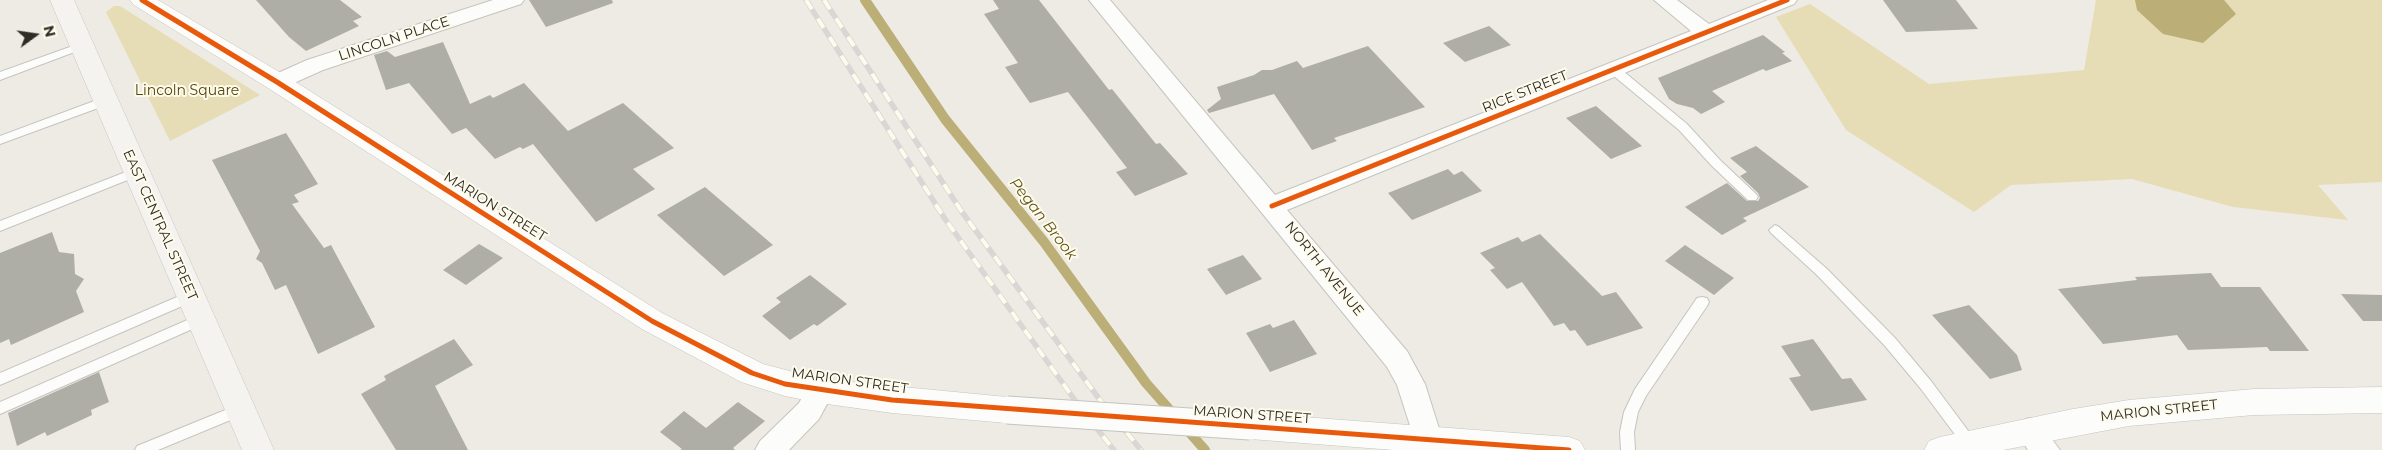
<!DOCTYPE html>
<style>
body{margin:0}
#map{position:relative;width:2382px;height:450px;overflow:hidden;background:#edebe3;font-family:Montserrat,sans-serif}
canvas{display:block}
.north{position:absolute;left:10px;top:10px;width:50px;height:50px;-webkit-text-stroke:4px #fffbec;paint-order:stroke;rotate:76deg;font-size:14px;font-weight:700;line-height:20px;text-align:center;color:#2d2c26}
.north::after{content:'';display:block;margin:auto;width:18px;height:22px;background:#2d2c26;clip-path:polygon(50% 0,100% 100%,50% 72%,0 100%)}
</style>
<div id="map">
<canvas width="2382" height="450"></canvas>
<div class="north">N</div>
</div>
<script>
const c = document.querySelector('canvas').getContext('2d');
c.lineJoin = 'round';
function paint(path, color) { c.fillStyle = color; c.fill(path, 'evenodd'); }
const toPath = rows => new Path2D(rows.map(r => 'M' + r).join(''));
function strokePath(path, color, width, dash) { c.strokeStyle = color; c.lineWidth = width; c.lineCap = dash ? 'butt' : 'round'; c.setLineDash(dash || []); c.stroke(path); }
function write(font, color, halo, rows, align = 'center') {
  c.font = font + ' Montserrat,sans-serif'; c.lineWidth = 4; c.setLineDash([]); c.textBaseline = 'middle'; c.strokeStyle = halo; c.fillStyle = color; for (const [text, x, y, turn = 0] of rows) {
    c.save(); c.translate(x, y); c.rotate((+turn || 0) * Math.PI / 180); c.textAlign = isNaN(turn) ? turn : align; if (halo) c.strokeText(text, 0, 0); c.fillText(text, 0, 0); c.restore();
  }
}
paint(toPath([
 [2096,0,2382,0,2382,182,2318,185,2348,220,2233,207,2132,179,2011,185,1974,212,1846,130,1776,17,1810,4,1929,84,2084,70],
 [114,6,120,6,260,95,170,141,106,12]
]), '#e6ddb6');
paint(toPath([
 [2135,0,2224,0,2236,14,2203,43,2163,34,2137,10]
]), '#bbae76');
strokePath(toPath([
 [865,0,945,119,1044,242,1146,383,1205,450]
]), '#bbae76', 10);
paint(toPath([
 [256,0,340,0,362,17,353,21,359,26,306,51,289,37],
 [529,0,612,0,613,3,546,27],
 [993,0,1039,0,1109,90,1112,89,1156,144,1160,143,1188,174,1135,196,1116,172,1127,168,1068,92,1030,103,1005,67,1018,63,984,14,999,9],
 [1883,0,1956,0,1978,29,1906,32],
 [1489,26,1511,45,1465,62,1443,43],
 [1763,35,1785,52,1782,53,1792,61,1766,71,1763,69,1712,91,1725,102,1701,114,1693,108,1677,104,1669,99,1658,78],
 [443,42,470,104,490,95,493,98,524,83,568,131,623,103,674,148,633,169,655,189,596,222,533,144,523,149,520,147,495,159,466,128,452,134,409,83,386,90,374,55,387,51,395,57],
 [1368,46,1425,107,1334,138,1337,141,1312,150,1274,94,1209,113,1207,110,1221,99,1217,87,1254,75,1262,70,1272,70,1297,61,1303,68],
 [1596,106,1642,146,1611,159,1566,118],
 [286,133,318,184,294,195,299,202,292,204,324,248,331,245,375,327,318,354,286,285,275,290,262,263,256,259,260,251,212,160],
 [1756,146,1809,187,1743,218,1747,221,1722,235,1685,207,1727,183,1747,201,1758,201,1760,198,1758,193,1740,176,1747,172,1730,158],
 [1448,169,1454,175,1462,171,1482,191,1412,220,1388,193],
 [705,187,773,245,724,276,657,215],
 [52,232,59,252,74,254,75,274,84,279,76,291,84,312,11,345,9,339,0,343,0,253],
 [1540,234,1602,296,1616,292,1643,328,1587,346,1575,330,1570,331,1564,323,1554,326,1522,282,1507,289,1490,270,1495,268,1480,253,1518,237,1522,242],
 [479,244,503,258,466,285,443,270],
 [1685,245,1734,278,1714,295,1665,261],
 [1243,255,1262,279,1226,295,1207,269],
 [2211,273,2221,287,2260,287,2309,351,2270,351,2267,347,2188,350,2177,335,2103,344,2058,289,2137,280,2135,277],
 [810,275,847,304,817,326,814,324,790,340,762,316,781,302,776,298],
 [2341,294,2382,295,2382,321,2363,321],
 [1969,305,2017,355,2022,370,1990,379,1932,315],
 [1294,320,1317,354,1270,372,1246,333,1270,324,1273,328],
 [454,339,473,365,435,386,468,450,396,450,361,394,386,380,384,376],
 [1813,339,1842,379,1851,378,1867,400,1811,411,1789,378,1801,376,1781,346],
 [99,372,109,402,91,410,92,415,47,436,45,432,17,446,8,413],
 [738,402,765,421,733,448,735,450,680,450,682,449,660,432,684,411,706,428]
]), '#aeada6');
const service = toPath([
 [81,43,86,46,85,48,0,80,0,72,81,43],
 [1613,65,1617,66,1687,124,1720,160,1756,194,1758,197,1756,200,1748,200,1712,166,1679,130,1609,72,1607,69,1613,65],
 [105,97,111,101,109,104,0,144,0,136,105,97],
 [136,168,142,172,140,175,0,231,0,221,136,168],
 [1775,225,1779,227,1827,269,1895,338,1931,381,1975,440,1977,444,1975,448,1970,450,1965,448,1921,389,1885,346,1817,275,1771,233,1769,230,1775,225],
 [191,291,196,292,198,296,196,300,0,385,0,373,191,291],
 [1702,297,1707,298,1709,302,1707,306,1646,396,1638,412,1634,432,1635,450,1621,450,1620,432,1624,412,1635,389,1697,298,1702,297],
 [201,314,206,315,208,319,206,323,0,414,0,402,201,314],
 [240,404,245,406,247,410,245,414,158,450,135,450,137,446,240,404]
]);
const minor = toPath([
 [493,0,524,0,521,4,323,70,285,87,277,89,269,87,266,82,269,77,307,60,493,0],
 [1089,0,1110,0,1275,195,1691,31,1654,0,1677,0,1709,24,1768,0,1797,0,1794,4,1287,210,1407,351,1425,384,1442,438,1438,446,1428,450,1418,446,1414,438,1397,385,1387,367,1089,0],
 [820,380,830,383,834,391,819,419,789,450,755,450,760,441,799,403,810,383,820,380],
 [2029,418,2039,422,2060,450,2028,450,2015,430,2019,422,2029,418]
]);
const tertiary = toPath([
 [130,0,158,0,286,76,662,313,763,364,820,379,1007,397,1018,401,1023,410,1018,419,1007,423,892,413,820,403,785,396,741,382,642,329,268,88,134,5,130,0],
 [2382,387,2382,413,2254,415,2129,426,2003,450,1924,450,1929,441,1940,437,2073,409,2129,400,2254,389,2382,387],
 [1250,413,1569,437,1580,441,1585,450,1394,450,1250,439,1239,435,1234,426,1239,417,1250,413]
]);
const secondary = toPath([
 [50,0,74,0,274,450,242,450,50,0]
]);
strokePath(service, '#c6c4bf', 2);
strokePath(minor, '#c6c4bf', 2);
strokePath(tertiary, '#c6c4bf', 1);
strokePath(secondary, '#c6c4bf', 1);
paint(service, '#fcfcfb');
paint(minor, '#fcfcfb');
paint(tertiary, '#fcfcfb');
paint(secondary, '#f4f3ef');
const rail = toPath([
 [806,0,945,219,1082,410,1114,450],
 [824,0,962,212,1100,400,1141,450]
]);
strokePath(rail, '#d8d7d5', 5.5);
strokePath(rail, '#fffbec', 4, [11]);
const tertiaryBridge = toPath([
 [1007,410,1250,426]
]);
strokePath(tertiaryBridge, '#c6c4bf', 29, []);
strokePath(tertiaryBridge, '#fcfcfb', 27);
strokePath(toPath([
 [142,0,277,82,652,321,752,373,785,384,892,400,1569,450],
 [1272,206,1787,0]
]), '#e8590c', 5);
write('14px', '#2d2c26', '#fffbec', [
 ["LINCOLN PLACE",394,39,-18],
 ["RICE STREET",1525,92,-22],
 ["MARION STREET",495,207,32],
 ["EAST CENTRAL STREET",160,225,66],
 ["NORTH AVENUE",1324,269,51],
 ["MARION STREET",850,381,8],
 ["MARION STREET",2159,411,-6],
 ["MARION STREET",1252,415,4]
]);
write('14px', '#524506', '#fffbec', [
 ["Lincoln Square",187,91]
]);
write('italic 15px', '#60541a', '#fffbec', [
 ["Pegan Brook",1043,219,52]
]);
</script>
